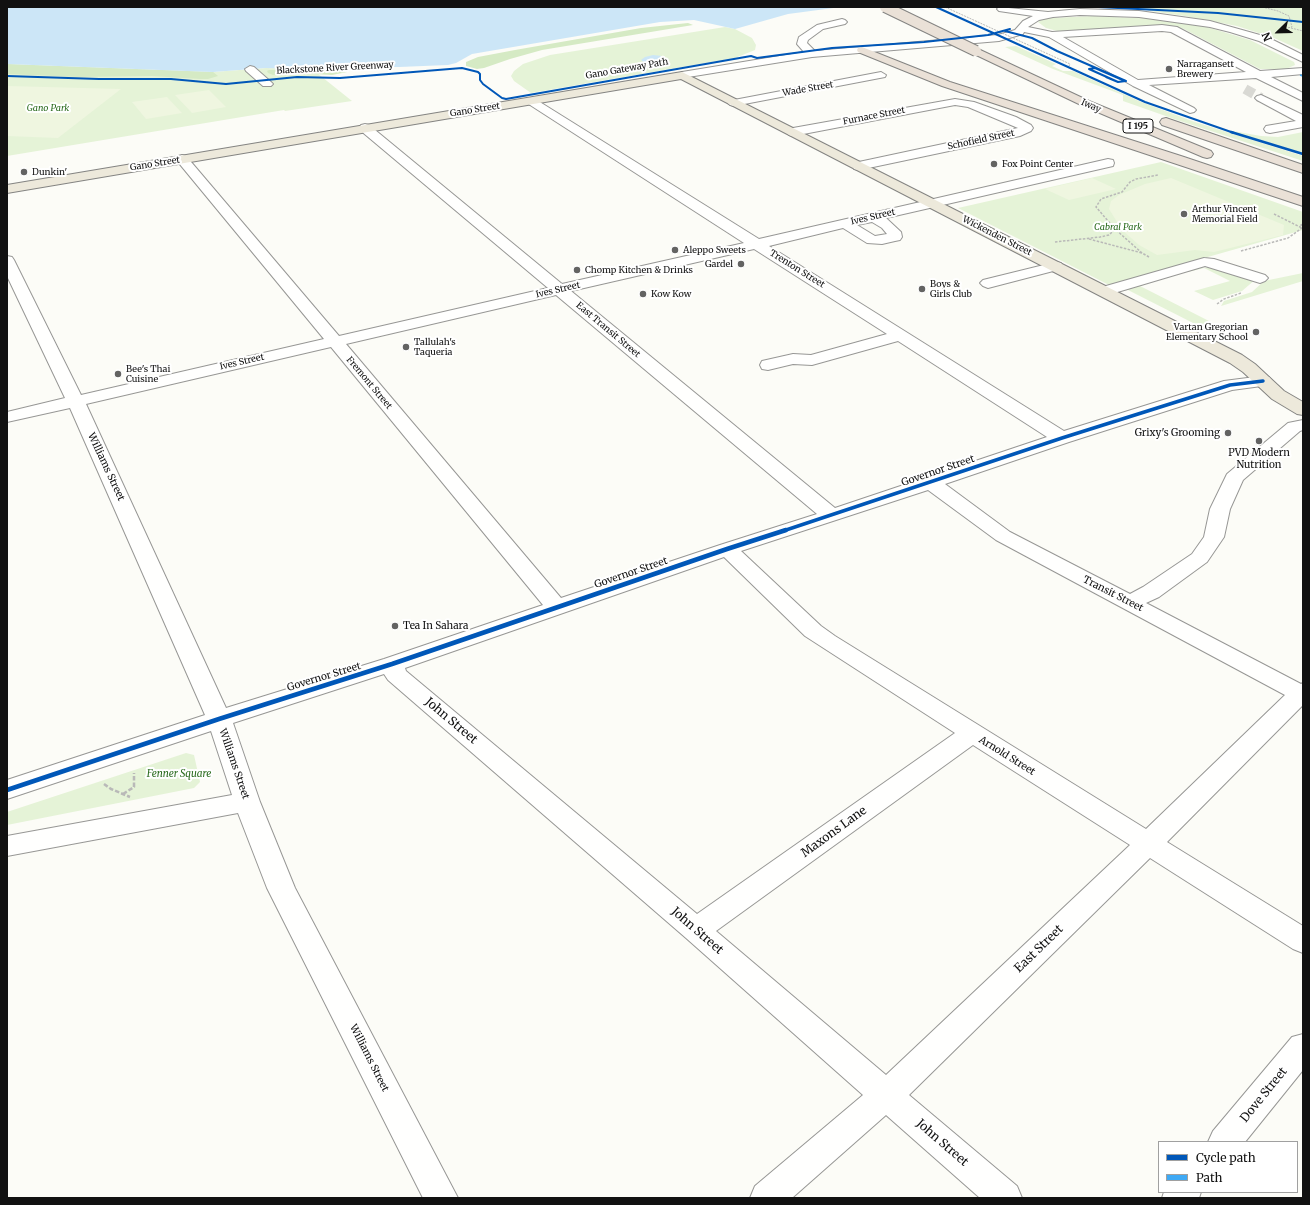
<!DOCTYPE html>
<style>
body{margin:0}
#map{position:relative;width:1310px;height:1205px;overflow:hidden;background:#fcfcf7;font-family:Merriweather,serif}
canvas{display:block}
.frame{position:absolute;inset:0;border:8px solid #111;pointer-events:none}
.legend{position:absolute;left:1158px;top:1141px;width:140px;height:52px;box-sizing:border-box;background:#fff;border:1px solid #a0a0a0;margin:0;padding:5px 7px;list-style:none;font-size:12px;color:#111}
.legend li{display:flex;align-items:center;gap:8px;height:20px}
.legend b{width:20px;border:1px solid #a0a0a0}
.north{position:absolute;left:1258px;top:12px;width:40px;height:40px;-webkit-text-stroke:3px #fff;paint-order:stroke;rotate:247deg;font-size:11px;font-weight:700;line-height:16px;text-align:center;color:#111}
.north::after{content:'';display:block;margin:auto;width:14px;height:18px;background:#111;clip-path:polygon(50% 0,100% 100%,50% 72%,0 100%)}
</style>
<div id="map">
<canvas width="1310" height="1205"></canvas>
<div class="frame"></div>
<ul class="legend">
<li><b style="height:5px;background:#0057b8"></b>Cycle path</li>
<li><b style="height:5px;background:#3fa9f5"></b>Path</li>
</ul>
<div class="north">N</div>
</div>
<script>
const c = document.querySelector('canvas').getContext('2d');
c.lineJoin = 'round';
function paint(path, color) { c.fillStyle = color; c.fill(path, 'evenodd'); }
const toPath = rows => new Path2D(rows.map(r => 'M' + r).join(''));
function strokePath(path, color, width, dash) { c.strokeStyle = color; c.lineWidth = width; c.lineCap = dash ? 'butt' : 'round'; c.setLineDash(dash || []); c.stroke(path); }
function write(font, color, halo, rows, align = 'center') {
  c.font = font + ' Merriweather,serif'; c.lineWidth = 4; c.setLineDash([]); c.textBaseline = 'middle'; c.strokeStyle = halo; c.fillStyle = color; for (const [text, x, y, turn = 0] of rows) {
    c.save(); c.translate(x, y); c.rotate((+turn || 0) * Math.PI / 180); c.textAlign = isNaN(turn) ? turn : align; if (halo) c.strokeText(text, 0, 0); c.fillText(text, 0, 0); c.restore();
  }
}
paint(toPath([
 [1138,7,1303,7,1303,51,1274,38,1237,26,1185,16,1150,11],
 [1093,16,1158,19,1207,27,1250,40,1294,62,1295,65,1286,69,1260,69,1184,29,1175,26,1164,26,1061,32,1046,28,1038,22,1041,19,1051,18],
 [725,27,735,29,752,38,756,45,755,50,735,58,531,93,514,81,511,76,514,71,523,64,550,55],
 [1016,46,1056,64,1052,66,1063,71,1073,71,1139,101,1192,121,1303,156,1303,161,1177,120,1123,101,1123,95,1053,69,1005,47],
 [7,64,213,72,266,68,312,69,352,101,285,111,284,110,7,156],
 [1227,130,1261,136,1278,137,1303,132,1303,153],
 [1161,162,1303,212,1303,230,1109,285,958,208],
 [1199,267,1219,269,1256,279,1242,291,1213,300,1194,291,1230,281,1204,268,1188,272,1185,271],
 [1303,273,1303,281,1221,306,1224,301,1252,292,1264,281],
 [1141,283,1144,285,1140,286,1211,322,1199,326,1124,288],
 [186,753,194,755,200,782,194,788,7,825,7,812]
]), '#e5f3d7');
paint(toPath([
 [688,23,693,25,542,50,510,59,484,68,477,69,466,66,466,62,478,57,515,50,641,28],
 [7,64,213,72,218,76,208,79,200,79,152,76,77,77,7,74],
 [269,70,346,71,347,72,332,75,294,73,273,75,268,73,267,71]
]), '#d5eac4');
paint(toPath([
 [7,86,121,89,58,138,7,136],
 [209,90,226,107,192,113,175,95],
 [167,97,182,113,146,119,132,102],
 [1092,178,1116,189,1069,200,1045,189],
 [1171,178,1284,225,1283,235,1214,252,1195,250,1157,255,1139,245,1122,230,1109,209,1111,201,1119,195,1145,184]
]), '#eff6e0');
paint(toPath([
 [7,7,841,7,788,14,735,29,694,20,660,22,472,54,456,63,448,65,399,67,354,67,330,70,266,68,213,72,7,64],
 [653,55,662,56,666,60,654,64,645,63,641,60,645,57]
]), '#cce6f7');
strokePath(toPath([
 [1245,89,1261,98]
]), '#d9d9d4', 10, [10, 5.5]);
const minor = toPath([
 [999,7,1048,12,1080,9,1139,11,1210,21,1267,37,1303,55,1303,62,1259,41,1230,32,1210,27,1139,17,1080,15,1053,17,1039,20,1028,27,1052,32,1162,25,1177,27,1260,71,1303,68,1303,74,1271,77,1303,93,1303,101,1256,78,1149,85,1194,108,1196,110,1194,112,1190,113,1133,86,1049,37,1024,32,1023,34,999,41,812,57,682,78,677,75,682,72,804,52,797,44,799,37,817,25,842,19,845,20,847,22,845,24,823,29,808,40,807,43,815,51,998,35,1015,30,1023,21,1033,16,999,11,997,9,999,7],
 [1162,31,1171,32,1246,72,1138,80,1063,37,1162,31],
 [250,66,254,67,271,82,273,84,271,86,263,86,246,71,245,69,250,66],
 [881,72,886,75,885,77,734,106,730,105,728,103,730,101,734,100,881,72],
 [1261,95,1303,115,1303,127,1270,133,1266,132,1264,129,1266,126,1296,121,1257,100,1255,98,1257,96,1261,95],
 [531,98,535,99,759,239,1108,159,1113,160,1114,163,1113,166,886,218,901,232,902,237,900,240,895,241,882,244,867,243,843,228,769,246,1064,431,1224,381,1263,376,1269,377,1272,381,1269,385,1232,390,1069,442,945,484,1010,532,1130,594,1143,587,1192,554,1204,537,1210,509,1227,474,1288,423,1303,420,1303,430,1300,431,1243,480,1230,509,1224,537,1207,562,1159,597,1146,603,1301,684,1303,683,1303,705,1167,842,1303,926,1303,953,1293,949,1150,858,909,1095,1017,1186,1022,1198,980,1198,886,1115,792,1198,750,1198,755,1186,863,1095,686,938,388,680,384,674,233,723,260,802,295,888,458,1198,423,1198,267,888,238,813,7,856,7,836,232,795,211,731,7,799,7,780,205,715,70,408,7,422,7,412,65,398,7,276,7,256,12,257,14,260,81,395,324,339,178,162,176,159,178,156,182,155,186,156,339,336,548,288,361,131,359,128,361,125,365,124,369,125,562,284,744,243,527,103,525,101,527,99,531,98],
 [872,222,882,228,887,234,875,236,857,225,872,222],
 [754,249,887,334,811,355,793,354,762,361,760,365,762,369,768,370,793,364,812,365,898,341,1047,437,835,508,571,291,754,249],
 [556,295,817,514,720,545,561,598,346,344,556,295],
 [331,347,543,605,384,659,226,708,86,404,331,347],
 [928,490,996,540,1285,695,1146,829,835,636,821,626,741,551,928,490],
 [724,557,805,636,955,733,697,914,406,671,405,668,724,557],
 [973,745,1130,845,886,1075,716,931,973,745],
 [955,99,974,102,1016,117,1031,125,1033,128,1031,131,1020,136,859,170,854,169,853,166,854,163,1018,128,968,107,955,105,793,136,789,135,787,132,789,129,793,128,955,99],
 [1204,258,1214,259,1265,275,1268,278,1265,281,1260,283,1205,266,1104,296,1099,294,1096,291,1099,288,1204,258],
 [1056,262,1061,263,1063,266,1061,269,988,288,983,286,980,283,983,280,1056,262],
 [1303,1034,1303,1070,1245,1142,1208,1142,1213,1131,1292,1037,1303,1034],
 [1164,1192,1201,1192,1199,1198,1162,1198,1164,1192]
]);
const major = toPath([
 [682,72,1242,355,1255,364,1284,391,1303,402,1303,415,1297,414,1272,399,1243,372,1230,363,681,79,7,193,7,185,682,72]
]);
const highway = toPath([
 [862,47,950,82,1184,157,1303,197,1303,206,942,86,858,52,857,50,858,48,862,47],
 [976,48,1089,101,1211,151,1213,154,1211,157,1207,158,1203,157,1081,105,972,53,971,51,972,49,976,48],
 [1166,118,1303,165,1303,173,1162,125,1160,122,1162,119,1166,118]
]);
strokePath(minor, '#979795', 2);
strokePath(major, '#848482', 2);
strokePath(highway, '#848482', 2);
strokePath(toPath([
 [1262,7,1278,11,1289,16,1292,27,1287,28],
 [1291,28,1303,31]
]), '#b9b9b8', 1, [2, 1]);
strokePath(toPath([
 [1274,214,1302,228],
 [1089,239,1142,253],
 [1055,242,1100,237,1109,235,1115,229],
 [1241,251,1288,238,1302,228,1301,225,1303,224],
 [1149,257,1142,253,1115,229,1096,207,1101,199,1122,192,1130,182,1136,179,1158,175],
 [1217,304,1224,299,1241,293]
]), '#b9b9b8', 1.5, [2.5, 1.5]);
strokePath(toPath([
 [104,784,111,789,130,797],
 [123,794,134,787,134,773]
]), '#b9b9b8', 2.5, [4.5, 2]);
paint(minor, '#fffffe');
paint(major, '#ede9db');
paint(highway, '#eae1d7');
const highwayBridge = toPath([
 [885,7,976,51]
]);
strokePath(highwayBridge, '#848482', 12, []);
strokePath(toPath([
 [945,7,1070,64,1068,68]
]), '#b9b9b8', 1, [2, 1]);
strokePath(highwayBridge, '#eae1d7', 10);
strokePath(toPath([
 [1300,75,1303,76]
]), '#3fa9f5', 1.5, [3, 1.5]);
strokePath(toPath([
 [936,7,1145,102,1234,133],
 [1098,7,1218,13,1303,22],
 [1005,31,1032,38,1057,51,1126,81,1118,82],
 [1095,68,1125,81,1118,82,1089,69,1095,68],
 [7,76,99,79,171,79,226,84,297,77,340,78,462,68,478,72,480,74,480,80,483,84,502,98,506,99,751,56,757,58,832,48,924,42,988,35,1010,29],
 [1106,77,1118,82]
]), '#0057b8', 2);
strokePath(toPath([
 [1231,132,1303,154]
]), '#0057b8', 2.5);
strokePath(toPath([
 [783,531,1062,438,1230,385,1263,381]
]), '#0057b8', 3.5);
strokePath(toPath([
 [7,790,219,719,392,664,727,549,786,530]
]), '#0057b8', 4.5);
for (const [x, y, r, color] of [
 [1169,69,4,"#636362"],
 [994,164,4,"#636362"],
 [24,172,4,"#636362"],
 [1184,214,4,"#636362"],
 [675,250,4,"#636362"],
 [741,264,4,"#636362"],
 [577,270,4,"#636362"],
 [922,289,4,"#636362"],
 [643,294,4,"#636362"],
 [1256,332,4,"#636362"],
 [406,347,4,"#636362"],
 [118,374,4,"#636362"],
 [1228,433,4,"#636362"],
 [1259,441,4,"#636362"],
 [395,626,4,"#636362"]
]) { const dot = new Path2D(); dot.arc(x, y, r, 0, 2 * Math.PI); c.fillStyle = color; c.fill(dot); strokePath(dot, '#fff', 1.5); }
write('9px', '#111', '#fff', [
 ["Narragansett",1177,64],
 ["Brewery",1177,74],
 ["Fox Point Center",1002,164],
 ["Dunkin'",32,172],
 ["Arthur Vincent",1192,209],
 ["Memorial Field",1192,219],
 ["Aleppo Sweets",683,250],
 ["Gardel",733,264,"right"],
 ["Chomp Kitchen & Drinks",585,270],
 ["Boys &",930,284],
 ["Girls Club",930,294],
 ["Kow Kow",651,294],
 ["Vartan Gregorian",1248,327,"right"],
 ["Elementary School",1248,337,"right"],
 ["Tallulah's",414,342],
 ["Taqueria",414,352],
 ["Bee's Thai",126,369],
 ["Cuisine",126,379]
], 'left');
write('9px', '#111', '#fff', [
 ["Blackstone River Greenway",335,68,-3],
 ["Gano Gateway Path",627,69,-10],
 ["Wade Street",808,89,-10],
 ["Iway",1091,106,24],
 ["Gano Street",475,110,-9],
 ["Furnace Street",874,116,-11],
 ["Schofield Street",981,140,-12],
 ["Gano Street",155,164,-9],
 ["Ives Street",873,217,-13],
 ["Wickenden Street",997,236,27],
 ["Trenton Street",797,269,32],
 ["Ives Street",558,290,-13],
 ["East Transit Street",608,330,40],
 ["Ives Street",242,362,-13],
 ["Fremont Street",369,383,50]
]);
write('italic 9px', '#2a6b1e', '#fff', [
 ["Gano Park",48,108],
 ["Cabral Park",1118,227]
]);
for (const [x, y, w] of [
 [1138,126,30]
]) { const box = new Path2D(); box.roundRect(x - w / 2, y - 7, w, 14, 3); c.fillStyle = '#fff'; c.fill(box); strokePath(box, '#111', 1); }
write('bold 9px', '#111', null, [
 ["I 195",1138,126]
]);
write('10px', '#111', '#fff', [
 ["Grixy's Grooming",1220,433],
 ["PVD Modern",1259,453,"center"],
 ["Nutrition",1259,465,"center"],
 ["Tea In Sahara",403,626,"left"]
], 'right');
write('10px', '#111', '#fff', [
 ["Williams Street",106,467,65],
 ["Governor Street",938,471,-19],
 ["Governor Street",631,573,-19],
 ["Transit Street",1113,594,27],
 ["Governor Street",324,677,-17],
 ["Arnold Street",1007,756,32],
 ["Williams Street",234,764,71],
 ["Williams Street",369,1058,63]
]);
write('italic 10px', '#2a6b1e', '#fff', [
 ["Fenner Square",179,774]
]);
write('12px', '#111', '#fff', [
 ["John Street",451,721,40],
 ["Maxons Lane",834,832,-36],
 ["John Street",697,931,41],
 ["East Street",1039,949,-44],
 ["Dove Street",1264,1095,-51],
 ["John Street",942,1143,41]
]);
</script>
